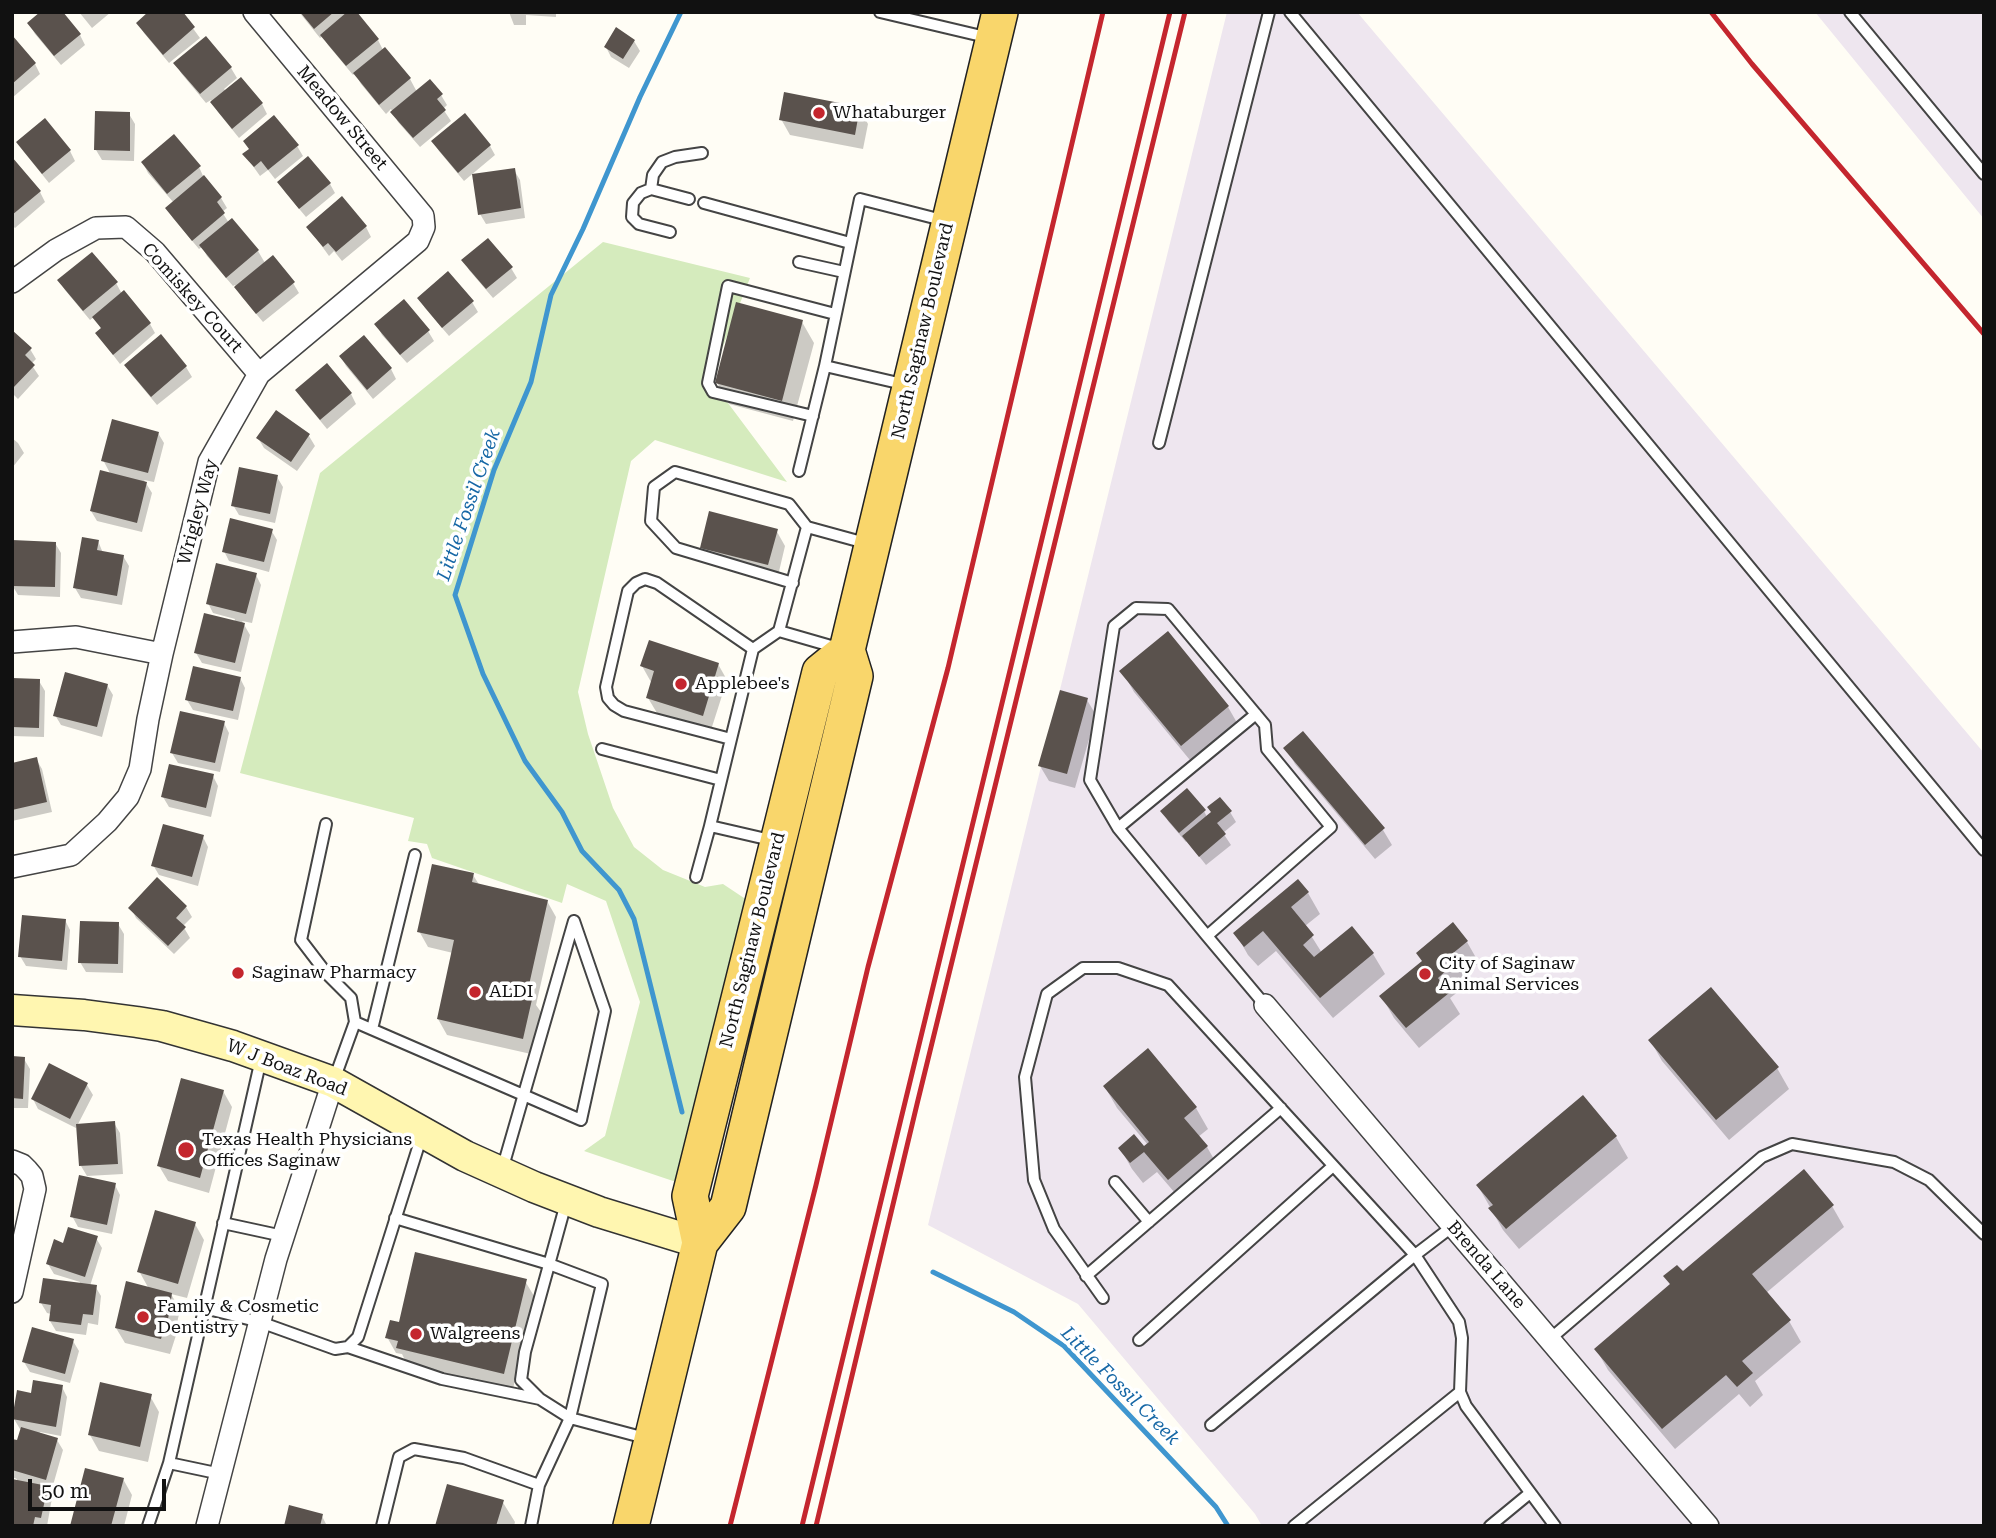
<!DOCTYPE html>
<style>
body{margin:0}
#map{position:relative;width:1996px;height:1538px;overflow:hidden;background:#fffdf5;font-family:"Roboto Serif",serif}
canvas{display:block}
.frame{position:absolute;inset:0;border:14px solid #111;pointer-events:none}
.scale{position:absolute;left:28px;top:1479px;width:138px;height:32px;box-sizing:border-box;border:4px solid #111;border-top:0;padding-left:9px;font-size:21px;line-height:24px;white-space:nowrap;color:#111;-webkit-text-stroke:5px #fff;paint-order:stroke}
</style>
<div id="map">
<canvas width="1996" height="1538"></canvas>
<div class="frame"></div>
<div class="scale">50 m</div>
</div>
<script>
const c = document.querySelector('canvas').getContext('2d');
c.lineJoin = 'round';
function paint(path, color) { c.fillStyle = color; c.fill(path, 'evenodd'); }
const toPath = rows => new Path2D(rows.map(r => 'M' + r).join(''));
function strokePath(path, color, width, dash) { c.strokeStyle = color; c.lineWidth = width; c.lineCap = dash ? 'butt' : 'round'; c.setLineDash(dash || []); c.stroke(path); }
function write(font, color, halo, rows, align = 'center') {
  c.font = font + ' "Roboto Serif",serif'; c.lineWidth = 7; c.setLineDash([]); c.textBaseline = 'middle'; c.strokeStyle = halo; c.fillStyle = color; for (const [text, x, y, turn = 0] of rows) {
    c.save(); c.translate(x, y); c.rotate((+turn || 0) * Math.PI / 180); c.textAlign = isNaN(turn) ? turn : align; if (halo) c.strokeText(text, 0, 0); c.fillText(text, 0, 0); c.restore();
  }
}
paint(toPath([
 [1227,12,1357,12,1984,753,1984,1526,1262,1526,1255,1514,1078,1304,928,1225],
 [1815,12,1984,12,1984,219]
]), '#eee6ef');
paint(toPath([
 [603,242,750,278,710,379,787,482,655,440,631,461,578,692,588,734,613,808,634,847,663,870,705,887,723,884,750,902,679,1183,584,1151,605,1136,640,1002,606,901,567,884,562,903,432,858,427,844,408,841,414,818,240,773,320,473]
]), '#d5ebbd');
paint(toPath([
 [79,12,111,12,92,28],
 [181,12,200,38,169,63,144,33,138,23],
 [299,12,355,12,378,40,383,50,410,79,417,92,441,95,447,105,443,109,451,121,420,147,398,122,391,109,386,114,361,84,355,73,353,75,328,45,323,36,320,38],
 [509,12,556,12,556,17,526,15,526,25,514,25],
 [29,24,80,35,85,45,61,65,35,34],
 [12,38,35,64,40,74,12,98],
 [206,38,231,68,237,78,224,89,226,91,241,79,262,104,267,114,239,138,218,112,211,100,206,103,181,73,176,63],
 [634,41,640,51,629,68,611,57,606,47],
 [859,108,868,124,863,149,790,135,781,119],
 [129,114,135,124,134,161,102,160,96,150],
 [174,137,199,167,204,178,221,198,227,208,222,212,229,223,258,251,265,263,293,283,299,293,263,322,242,297,235,285,233,286,207,256,202,247,199,249,173,218,167,208,174,203,148,173,143,163],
 [433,142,490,146,495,155,464,181,439,151],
 [18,143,70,151,75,161,49,183,24,152],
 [297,146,303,156,275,179,268,170,260,176,245,155],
 [12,161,40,192,45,202,15,228,12,225],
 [514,170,520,180,525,218,486,224,480,214],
 [279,182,330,184,335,193,306,217,285,192],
 [308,227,366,227,371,237,342,261,334,251,329,256],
 [464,260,511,268,517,278,493,298,469,270],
 [60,281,116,283,122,294,150,324,155,333,120,364,97,334,102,330,94,317,90,320,65,290],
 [419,298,472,302,478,312,449,336,425,308],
 [802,322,814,343,793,421,729,404,717,383],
 [377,325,428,331,434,341,407,363,382,335],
 [12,332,30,349,36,359,31,364,39,376,18,399,12,393],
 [364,337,391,369,396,379,373,399,346,366,341,357],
 [126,365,186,367,192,377,157,405,132,375],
 [297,391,351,394,356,404,327,429,303,400],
 [276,413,309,436,315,446,297,471,264,448,258,438],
 [158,433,164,443,154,482,144,480,152,493,142,532,97,521,91,511,111,475,103,460],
 [12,438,18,443,24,453,12,468],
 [277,477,283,487,275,523,239,515,233,505],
 [271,530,277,540,269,572,229,561,224,551],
 [776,530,785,546,777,580,710,563,701,547],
 [98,541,103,553,123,556,129,566,122,605,81,598,75,588],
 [55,543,61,553,60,597,18,595,12,585],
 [256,575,261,585,252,623,242,621,250,635,241,672,202,663,196,653,234,622,235,619,213,613,208,603],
 [718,664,727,680,711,730,657,713,648,698,651,682,642,666],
 [1122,671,1228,707,1240,728,1194,765,1134,692],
 [240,678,245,688,238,720,193,710,187,700],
 [12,680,39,681,45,691,44,737,12,736],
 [107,685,113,695,102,737,61,725,55,715],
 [1087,700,1096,715,1075,788,1049,781,1040,766],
 [224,723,229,733,220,772,178,763,172,753],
 [1303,734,1383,830,1392,845,1375,859,1295,764,1286,748],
 [36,759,42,769,52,812,12,821,12,764],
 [213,776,218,786,211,817,169,807,163,797],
 [1163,811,1204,811,1207,817,1230,812,1236,822,1223,833,1231,845,1206,865,1187,841,1186,842,1168,821],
 [203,837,208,847,198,886,159,875,153,865],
 [473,875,480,886,547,901,556,917,536,1005,541,1012,531,1054,447,1035,438,1019,453,953,428,947,419,931],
 [1308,893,1320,914,1305,926,1322,953,1373,954,1385,974,1333,1018,1276,951,1258,966,1248,955,1236,934],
 [186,907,192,917,183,926,190,938,174,954,136,918,131,908],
 [65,920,70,930,67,970,26,966,20,956],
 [118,924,124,934,123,973,86,972,80,962],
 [1467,942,1479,963,1454,983,1459,991,1450,998,1460,1014,1419,1048,1394,1018,1382,997],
 [1711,989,1777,1068,1789,1089,1729,1140,1662,1061,1650,1040],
 [12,1058,24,1059,30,1069,28,1108,12,1108],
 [87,1085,93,1095,76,1128,38,1109,33,1099],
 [1105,1087,1196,1108,1208,1129,1198,1137,1207,1147,1219,1168,1181,1200,1157,1172,1143,1183,1132,1169,1120,1148,1144,1149,1148,1145,1117,1108],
 [223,1091,232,1107,209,1193,168,1181,159,1166],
 [114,1123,120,1133,123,1174,87,1176,81,1166],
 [1616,1137,1628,1158,1519,1249,1503,1230,1478,1186],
 [115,1185,120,1195,112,1234,78,1227,72,1216],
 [1832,1206,1844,1227,1766,1293,1789,1321,1801,1342,1755,1381,1763,1395,1750,1407,1739,1394,1675,1449,1608,1370,1596,1349,1671,1286,1666,1277,1683,1274],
 [195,1224,204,1240,187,1298,171,1294,180,1310,177,1323,179,1326,170,1354,125,1343,116,1328,149,1289,139,1271],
 [96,1238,102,1248,90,1286,95,1286,101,1296,98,1325,88,1323,86,1335,56,1331,50,1321,51,1314,47,1313,41,1303,79,1284,80,1282,54,1274,48,1264],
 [525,1281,534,1296,513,1389,407,1364,402,1354,396,1353,387,1337,401,1324],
 [73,1341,79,1351,70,1383,30,1372,24,1362],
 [62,1387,67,1397,61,1436,40,1432,39,1434,57,1440,63,1450,52,1489,47,1488,52,1498,47,1526,12,1526,17,1479,12,1477,12,1440,18,1442,22,1429,20,1429,14,1419,32,1395],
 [150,1396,159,1412,148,1462,99,1451,90,1435],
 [123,1479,132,1495,124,1526,71,1526],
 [502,1501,515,1522,514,1526,437,1526],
 [322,1516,327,1526,286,1526]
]), '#0003');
strokePath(toPath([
 [681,12,640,97,583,229,551,295,531,382,494,470,455,595,483,674,525,761,562,812,582,851,619,890,634,919,682,1112],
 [933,1272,1014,1312,1064,1346,1216,1507,1228,1526]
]), '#3f96cf', 5);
paint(toPath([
 [40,12,63,12,81,34,54,56,27,23],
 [148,12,183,12,195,27,163,55,136,23],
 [300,12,334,12,314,29],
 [347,12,357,12,379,39,346,66,320,35],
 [616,27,635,40,623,59,604,47],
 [12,35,36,63,12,84],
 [206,36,232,67,200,94,173,63],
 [385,47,411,78,379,105,353,73],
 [241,77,263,103,232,129,210,102],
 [430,79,443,94,437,99,446,110,413,138,390,112],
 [784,92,860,107,855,135,779,120],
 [95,111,130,112,130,151,94,150],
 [465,113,491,145,458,173,431,141],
 [274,115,299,145,268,170,261,161,254,167,242,154,249,149,243,141],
 [45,118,71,150,42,174,16,142],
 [174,134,201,166,167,194,141,162],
 [308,156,331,183,299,209,277,182],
 [12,157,41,191,12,215],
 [515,168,521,208,478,215,472,174],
 [204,175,222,197,217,202,225,213,192,241,165,208],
 [342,196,367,226,336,252,328,243,323,247,306,227],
 [232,218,259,250,226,278,199,245],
 [488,238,513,267,486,289,461,260],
 [92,252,118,282,83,311,57,280],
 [273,255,295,282,256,314,234,287],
 [448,271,474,301,442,328,417,298],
 [124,290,151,323,113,355,95,333,101,328,92,317],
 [404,299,430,330,400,355,374,324],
 [736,302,803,320,782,401,715,383],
 [12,330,32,348,25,355,35,365,12,389],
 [161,334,187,366,151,397,124,365],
 [364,335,392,368,367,390,339,356],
 [327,363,352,393,320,420,295,390],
 [276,410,310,434,291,462,256,438],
 [112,419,159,432,148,473,101,461],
 [239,467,278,475,270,514,231,506],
 [100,470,147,482,137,523,90,511],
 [709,511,778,529,768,565,700,548],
 [230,518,273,529,264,562,222,552],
 [82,537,99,540,97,550,124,555,117,596,73,588],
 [12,540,56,542,55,587,12,586],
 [216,563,257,573,246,614,206,604],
 [204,613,245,623,235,663,194,653],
 [1168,631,1229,706,1181,746,1119,671],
 [649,640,719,663,703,716,646,698,654,671,640,666],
 [193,666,241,677,233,711,185,700],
 [65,672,108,684,97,727,53,716],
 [12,678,40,679,39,728,12,727],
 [1060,690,1088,698,1067,774,1038,766],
 [180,711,225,721,215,763,170,753],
 [1303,731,1385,828,1365,845,1283,748],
 [37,757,47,802,12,810,12,763],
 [169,764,214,774,206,808,161,797],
 [1187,788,1206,810,1179,833,1160,811],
 [1220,797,1232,811,1217,823,1226,834,1199,857,1182,836,1211,812,1207,807],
 [163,824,204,835,192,877,151,866],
 [432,864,474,873,472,882,548,900,527,994,533,995,523,1039,437,1019,454,940,417,932],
 [157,877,187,906,176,918,186,927,168,946,128,908],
 [1298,879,1309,892,1291,907,1314,935,1303,945,1314,957,1352,926,1374,953,1320,998,1263,931,1244,947,1233,933],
 [22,915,66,919,62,961,18,957],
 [80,921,119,922,118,964,78,963],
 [1453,922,1468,941,1442,962,1448,969,1438,978,1449,993,1406,1028,1379,996,1422,961,1416,953],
 [1711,987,1779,1067,1716,1120,1648,1040],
 [1148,1048,1197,1107,1184,1118,1208,1146,1168,1180,1144,1152,1130,1163,1118,1148,1134,1134,1144,1146,1149,1142,1103,1086],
 [12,1056,25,1057,23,1099,12,1098],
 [49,1063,88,1083,70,1119,31,1099],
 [181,1078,224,1090,200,1178,157,1166],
 [1583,1095,1617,1136,1506,1229,1488,1208,1493,1205,1476,1185],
 [115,1121,118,1164,79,1166,76,1124],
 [1804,1169,1834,1205,1752,1274,1791,1320,1742,1361,1753,1373,1737,1387,1726,1375,1662,1429,1594,1349,1670,1284,1663,1276,1677,1265,1683,1271],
 [79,1175,116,1183,107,1225,70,1217],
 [155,1210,196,1222,178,1284,137,1272],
 [68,1227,98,1236,85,1277,46,1264,54,1239,63,1243],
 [415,1252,527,1279,504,1374,396,1348,398,1341,385,1338,390,1320,399,1322],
 [43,1278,97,1285,93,1315,83,1314,81,1325,49,1321,51,1305,39,1303],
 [126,1281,172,1293,167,1326,165,1325,161,1339,115,1328],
 [32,1327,74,1339,65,1374,22,1362],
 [33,1380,63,1385,56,1427,12,1419,17,1390,31,1393],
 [100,1382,152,1394,140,1447,88,1435],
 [21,1427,58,1438,46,1480,12,1470,12,1439,17,1440],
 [85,1468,124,1478,111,1526,70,1526],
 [12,1479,48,1486,41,1518,35,1517,33,1526,12,1526],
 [447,1484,504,1500,496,1526,435,1526],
 [289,1505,323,1514,320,1526,284,1526]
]), '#5a524d');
const lane = toPath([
 [880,12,990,38],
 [1290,12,1984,850],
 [1850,12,1984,174],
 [651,189,653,175,662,162,675,157,702,153],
 [704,203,850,243],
 [670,232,639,224,632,217,633,203,641,193,651,189,689,199],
 [799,262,844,272],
 [907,385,825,366,860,199,946,221],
 [813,416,713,392,708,383,728,286,835,314],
 [1159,443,1269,12],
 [799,471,825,366],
 [807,527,779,631,838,648],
 [793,583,676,548,651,521,654,487,675,472,789,504,807,527,869,544],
 [731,739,753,649],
 [602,749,721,780],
 [326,824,301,940,327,974,351,998,355,1022],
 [1118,828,1256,714],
 [775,841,710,826,731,739,624,711,614,705,608,698,606,687,628,591,636,583,645,579,657,583,753,649,779,631],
 [696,877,710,826],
 [1207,936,1331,827,1267,749,1265,725,1168,609,1136,608,1114,626,1090,780,1118,828,1207,936,1265,1005],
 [372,1029,415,855],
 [334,1080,355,1022,581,1120,605,1011,574,921],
 [502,1170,574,921],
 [1115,1182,1149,1222],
 [566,1203,525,1352,521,1380,540,1399,570,1418,649,1439],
 [395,1218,549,1264,602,1284,570,1418,539,1485,531,1526],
 [223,1223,283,1236],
 [1086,1276,1281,1108],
 [1103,1298,1054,1229,1034,1180,1025,1077,1047,994,1083,968,1118,968,1168,985,1415,1255,1459,1322,1462,1338,1460,1392,1466,1406,1555,1526],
 [204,1308,260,1322,335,1349,348,1347,358,1337,422,1135],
 [1550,1339,1762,1157,1792,1144,1894,1162,1929,1180,1984,1234],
 [1139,1340,1333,1166],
 [348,1347,442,1379,540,1399],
 [1211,1425,1415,1255,1453,1226],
 [169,1463,221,1474],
 [148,1526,169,1463,261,1059],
 [382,1526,399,1457,414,1449,464,1458,539,1485],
 [1294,1526,1460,1392],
 [1490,1526,1530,1493]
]);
const street = toPath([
 [12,282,56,250,96,228,126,227,155,252,259,374],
 [12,642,76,637,162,654],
 [12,867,71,855,107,822,128,797,140,769,148,719,162,654,209,462,259,374,418,241,424,227,423,216,254,12],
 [1265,1005,1708,1526],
 [12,1161,22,1165,27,1170,32,1176,35,1189,12,1292],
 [207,1526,276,1259,333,1082]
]);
const secondary = toPath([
 [12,1010,84,1015,137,1022,162,1026,233,1046,333,1082,465,1156,534,1187,599,1212,700,1243]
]);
const primary = toPath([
 [700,1243,690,1196,778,842,820,672,847,650],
 [631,1526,700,1243,728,1207,855,676,847,650,1000,12]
]);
strokePath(lane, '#444', 14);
strokePath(street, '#444', 24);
strokePath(secondary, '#333', 33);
strokePath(primary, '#222', 38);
strokePath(lane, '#fff', 10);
strokePath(street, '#fff', 21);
strokePath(secondary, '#fff6b0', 30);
strokePath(primary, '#f9d66b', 35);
strokePath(toPath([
 [1711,12,1752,64,1984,334],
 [730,1526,816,1185,868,967,948,668,1103,12],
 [802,1526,1170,12],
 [816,1526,918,1100,1185,12]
]), '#c4262e', 5);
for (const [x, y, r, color] of [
 [819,113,7,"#c4262e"],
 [681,684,7,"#c4262e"],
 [238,973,7,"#c4262e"],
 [1425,974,7,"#c4262e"],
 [475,992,7,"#c4262e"],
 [186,1150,9,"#c4262e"],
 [143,1317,7,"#c4262e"],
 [416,1334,7,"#c4262e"]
]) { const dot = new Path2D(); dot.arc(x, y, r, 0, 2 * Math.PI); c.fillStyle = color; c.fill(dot); strokePath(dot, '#fff', 2.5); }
write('18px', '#111', '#fff', [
 ["Whataburger",833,113],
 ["Applebee's",695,684],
 ["City of Saginaw",1439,964],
 ["Animal Services",1439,985],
 ["Saginaw Pharmacy",252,973],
 ["ALDI",489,992],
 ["Texas Health Physicians",202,1140],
 ["Offices Saginaw",202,1161],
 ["Family & Cosmetic",157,1307],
 ["Dentistry",157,1328],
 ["Walgreens",430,1334]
], 'left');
write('18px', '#111', '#fff', [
 ["Meadow Street",342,118,50],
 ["Comiskey Court",192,298,48],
 ["North Saginaw Boulevard",923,331,-77],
 ["Wrigley Way",198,512,-75],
 ["North Saginaw Boulevard",753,940,-76],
 ["W J Boaz Road",287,1068,21],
 ["Brenda Lane",1486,1265,49]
]);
write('italic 19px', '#1768a6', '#fff', [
 ["Little Fossil Creek",469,505,-71],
 ["Little Fossil Creek",1120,1386,45]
]);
</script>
